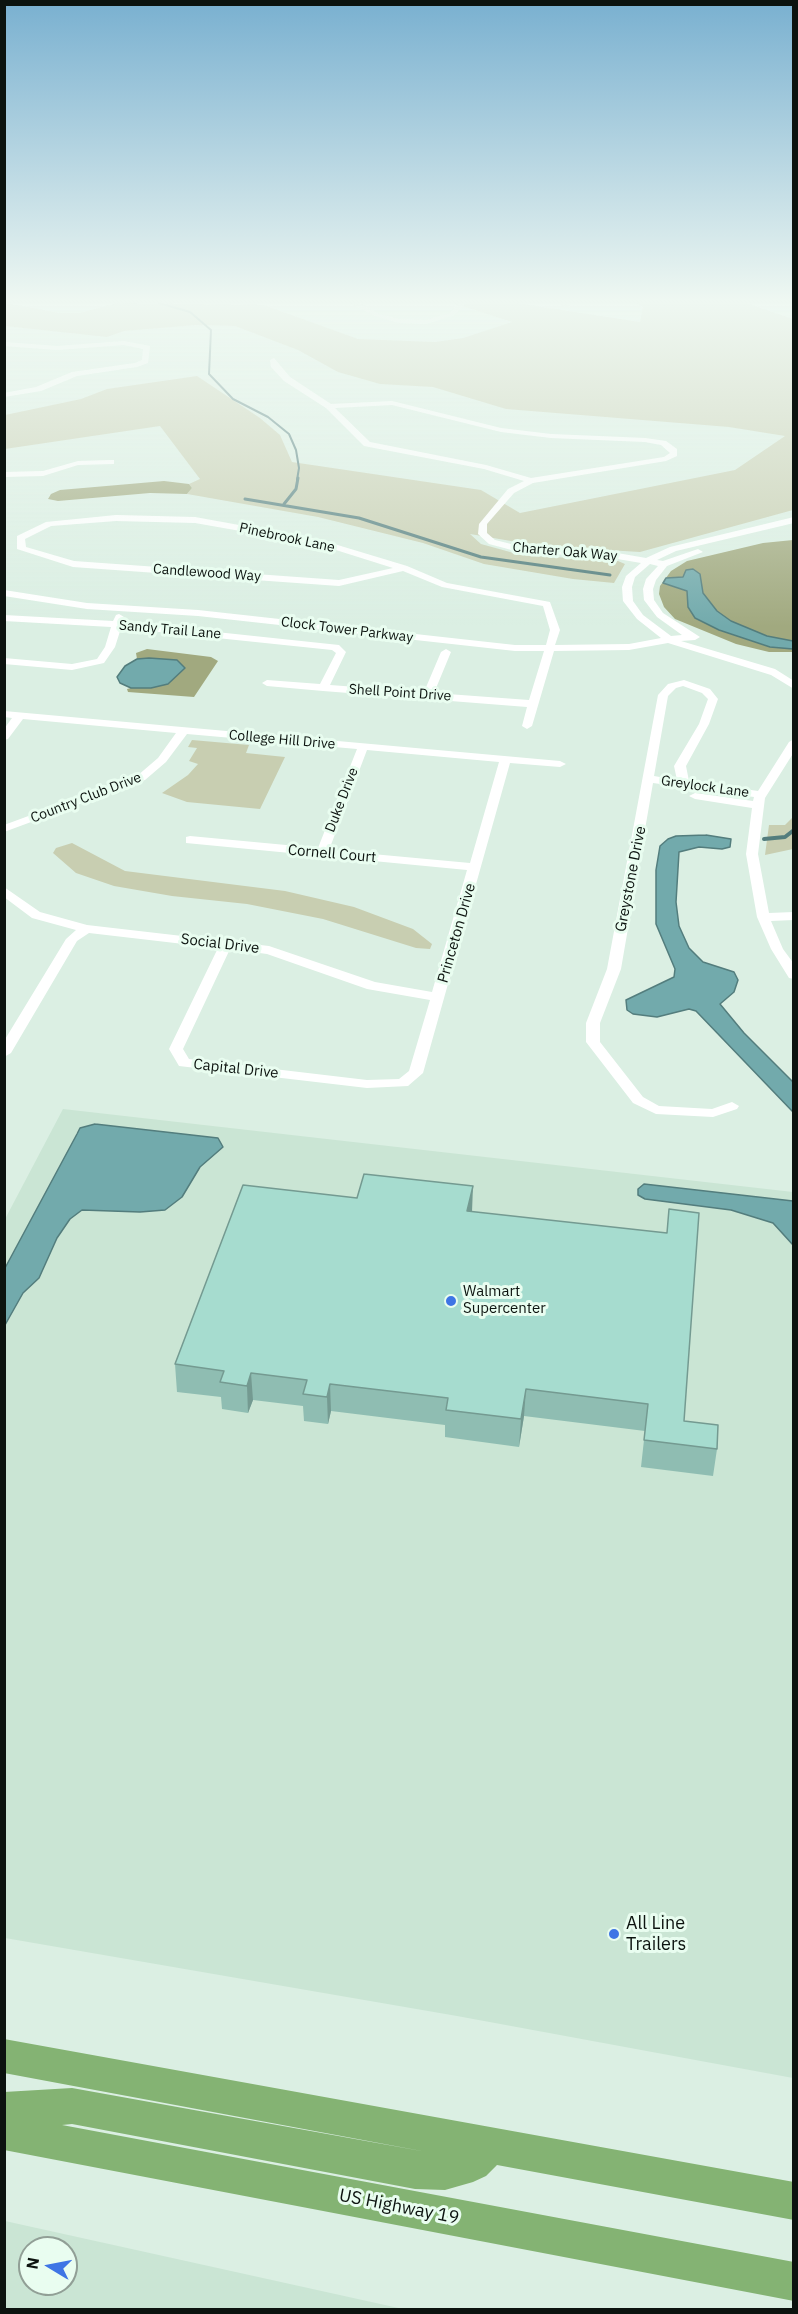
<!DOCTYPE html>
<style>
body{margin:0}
#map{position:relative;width:798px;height:2314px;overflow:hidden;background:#dbefe3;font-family:"IBM Plex Sans",sans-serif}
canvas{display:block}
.frame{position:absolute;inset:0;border:6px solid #0c130f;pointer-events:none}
.north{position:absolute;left:18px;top:2236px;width:60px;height:60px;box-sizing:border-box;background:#e9fdf0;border:2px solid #919f96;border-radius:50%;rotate:280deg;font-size:16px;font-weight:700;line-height:24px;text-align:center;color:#0c130f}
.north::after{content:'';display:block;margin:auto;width:21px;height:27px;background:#3e75e5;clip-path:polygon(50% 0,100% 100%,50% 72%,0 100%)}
</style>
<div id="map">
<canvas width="798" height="2314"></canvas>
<div class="frame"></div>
<div class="north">N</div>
</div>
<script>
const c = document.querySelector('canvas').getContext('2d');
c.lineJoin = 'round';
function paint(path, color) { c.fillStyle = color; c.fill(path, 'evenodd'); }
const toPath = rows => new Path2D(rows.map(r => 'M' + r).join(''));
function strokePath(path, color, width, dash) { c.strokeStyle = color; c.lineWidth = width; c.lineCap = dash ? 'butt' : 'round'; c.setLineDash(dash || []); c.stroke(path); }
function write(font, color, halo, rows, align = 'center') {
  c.font = font + ' "IBM Plex Sans",sans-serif'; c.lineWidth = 6; c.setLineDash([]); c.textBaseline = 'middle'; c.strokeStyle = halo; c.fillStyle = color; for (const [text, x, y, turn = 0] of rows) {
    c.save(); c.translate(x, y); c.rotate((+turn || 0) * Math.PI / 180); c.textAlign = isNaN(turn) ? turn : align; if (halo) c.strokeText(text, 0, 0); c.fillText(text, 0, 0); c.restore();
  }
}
paint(toPath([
 [63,1109,793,1192,793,2078,457,2016,5,1938,4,1221],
 [4,2221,5,2221,403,2309,5,2309],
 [30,2248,66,2248,66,2284,30,2284]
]), '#cae5d4');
paint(toPath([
 [5,303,60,313,79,313,118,303,264,305,358,339,435,342,463,338,512,322,453,303,516,303,640,322,643,307,636,303,746,303,793,319,793,510,640,552,540,546,470,534,481,544,521,555,618,561,625,564,614,583,573,579,484,564,423,543,318,517,187,494,192,488,189,484,200,479,160,426,5,449,5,415,81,399,107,389,197,376,260,418,280,435,292,462,481,490,520,513,735,470,785,436,729,427,506,409,433,387,380,384,338,372,298,350,235,326,196,325,124,331,107,337,5,326],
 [192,740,249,745,246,753,285,757,260,809,187,802,162,793,188,775,198,764,189,761,197,748,188,747],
 [793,817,793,849,765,855,769,825,785,825],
 [72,843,125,871,285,891,354,907,413,929,432,944,430,949,416,948,323,919,247,904,172,896,114,886,76,873,53,853,56,848]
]), '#c8ceb1');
paint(toPath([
 [164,481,189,484,192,488,187,494,150,493,58,501,48,499,51,494,60,490],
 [793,540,793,652,769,652,736,644,675,619,664,607,659,594,660,586,671,571,687,561,763,543],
 [147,649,211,657,218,661,194,697,128,692,127,689,131,688,149,688,149,658,137,659,136,653]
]), '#a1a97f');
const water = toPath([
 [693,569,700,574,703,593,717,611,731,621,767,636,793,641,793,649,770,647,719,630,695,618,688,607,687,591,663,583,666,578,683,577,686,570,693,569],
 [149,658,177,660,185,668,168,684,151,688,131,688,120,683,117,677,125,666,137,659,149,658],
 [706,835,731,839,730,847,722,849,699,847,679,852,676,902,679,926,689,948,703,962,734,972,738,980,734,992,720,1004,744,1033,793,1082,793,1112,696,1011,689,1009,657,1017,633,1014,627,1010,626,1000,674,977,675,969,656,924,656,870,660,846,668,839,676,836,706,835],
 [95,1124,218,1138,223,1147,200,1167,182,1197,165,1210,140,1212,82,1210,70,1219,57,1238,39,1278,23,1293,5,1325,5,1268,77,1134,80,1128,95,1124],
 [644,1184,793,1201,793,1245,773,1223,731,1210,645,1199,638,1195,638,1189,644,1184]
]);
paint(water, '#72aaac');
strokePath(water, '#537d7d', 1.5);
strokePath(toPath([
 [159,303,190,312,211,330,209,374,233,399,268,417,289,434,296,450,299,468,297,480]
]), '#537d7d', 2);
strokePath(toPath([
 [245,499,359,518,481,557,610,575],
 [284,504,296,489,298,478]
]), '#537d7d', 3);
strokePath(toPath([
 [764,839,785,837,794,830]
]), '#537d7d', 4);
paint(toPath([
 [351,303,359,303,379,314,399,319,426,320,450,313,459,303,466,303,454,315,426,324,399,323,375,316,351,303],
 [560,303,567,303,570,306,565,307,560,303],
 [124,341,150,346,148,363,137,367,77,376,41,391,4,397,4,393,36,387,72,372,135,363,142,360,143,349,124,345,57,350,4,346,4,342,57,346,124,341],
 [274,358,290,377,331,404,392,401,501,428,551,434,645,438,666,441,677,449,677,456,666,461,533,483,514,493,487,524,487,533,495,540,523,547,600,550,646,558,670,547,794,517,794,523,676,551,657,560,663,561,698,549,703,552,667,566,656,580,653,589,654,600,663,613,700,637,695,640,681,641,775,669,794,681,794,689,771,675,668,643,629,650,554,651,532,726,527,729,522,726,527,707,323,691,267,686,262,683,267,680,320,684,336,653,332,650,121,628,115,647,104,663,72,670,4,664,4,658,72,664,97,659,105,647,111,627,4,621,4,615,113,621,116,615,119,614,124,617,122,622,339,645,346,652,330,685,424,692,441,652,446,649,451,652,434,693,529,700,544,651,515,651,198,616,87,609,4,596,4,590,87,603,198,610,515,645,546,645,550,630,543,606,442,587,403,571,339,586,73,567,17,549,17,536,46,522,116,515,195,517,321,540,407,566,447,583,550,602,560,630,555,645,629,644,661,638,637,619,623,601,622,587,626,576,641,563,600,556,523,553,489,544,478,534,479,524,508,489,524,481,484,469,364,446,326,408,284,381,271,367,270,360,274,358],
 [392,405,501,432,551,438,645,442,661,445,670,453,664,457,531,478,486,465,370,442,335,408,392,405],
 [116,521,195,523,320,545,393,568,339,580,74,561,26,547,25,539,51,526,116,521],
 [650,564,658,566,646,579,643,589,644,600,657,617,682,635,671,636,643,615,633,601,632,587,635,577,650,564],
 [111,460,114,460,114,464,78,465,43,476,4,477,4,472,43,471,78,461,111,460],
 [684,680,710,689,718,699,709,724,686,766,689,781,758,791,789,742,794,739,794,752,765,798,758,854,769,913,794,912,794,920,771,921,783,949,794,964,794,979,789,978,771,949,757,917,746,854,752,808,695,799,689,796,695,793,753,801,754,797,653,783,621,969,600,1023,600,1042,643,1097,659,1106,712,1109,732,1102,739,1106,737,1109,713,1117,656,1114,633,1103,586,1042,586,1023,607,969,658,695,668,684,684,680],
 [683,686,702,693,708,699,699,724,674,766,677,780,654,776,668,696,676,688,683,686],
 [4,711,560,761,566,764,560,767,510,763,423,1073,408,1086,367,1088,179,1066,169,1049,218,948,89,933,77,941,11,1053,4,1057,4,1041,66,939,76,930,32,918,4,897,4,887,40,912,87,925,269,946,375,982,432,992,467,870,186,843,186,837,190,836,318,848,357,749,187,734,166,762,145,780,4,832,4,825,137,776,158,758,176,733,23,719,8,739,4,740,4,729,12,718,4,717,4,711],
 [367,750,499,762,470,863,329,850,367,750],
 [230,949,267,954,367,989,430,1000,409,1071,399,1079,367,1080,189,1059,183,1049,230,949]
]), '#fff');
paint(toPath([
 [4,2039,794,2182,794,2220,497,2165,486,2176,473,2182,445,2190,415,2189,72,2124,62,2125,794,2262,794,2301,4,2150,4,2092,72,2088,427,2152,4,2073,4,2039]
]), '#84b373');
paint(toPath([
 [472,1212,684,1421,717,1449,713,1476,641,1467,645,1431,524,1416,519,1447,445,1437,445,1425,331,1411,328,1424,304,1421,303,1406,253,1400,248,1413,222,1409,221,1397,177,1392,175,1364]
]), '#8fbdb2');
paint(toPath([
 [473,1186,472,1212,467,1211],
 [251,1373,253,1400,248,1413,247,1386],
 [330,1384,331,1411,328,1424,327,1397],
 [526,1389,524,1416,519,1447,521,1419]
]), '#749a91');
const building = toPath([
 [364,1174,473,1186,467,1211,667,1233,669,1209,699,1213,684,1421,718,1425,717,1449,644,1440,648,1404,526,1389,521,1419,446,1410,448,1398,330,1384,327,1397,303,1394,307,1380,251,1373,247,1386,220,1382,224,1371,175,1364,243,1185,357,1198,364,1174]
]);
paint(building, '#a6dccf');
strokePath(building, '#749a91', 1.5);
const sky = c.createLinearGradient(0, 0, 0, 627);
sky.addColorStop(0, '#79b0d0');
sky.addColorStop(0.48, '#eff8f2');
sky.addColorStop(1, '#eff8f200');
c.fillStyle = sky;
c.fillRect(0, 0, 798, 627);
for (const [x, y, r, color] of [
 [451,1301,6,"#3e75e5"],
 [614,1934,6,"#3e75e5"]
]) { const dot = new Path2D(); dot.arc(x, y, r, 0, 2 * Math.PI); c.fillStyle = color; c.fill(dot); strokePath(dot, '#e9fdf0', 2); }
write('14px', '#0c130f', '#e9fdf0', [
 ["Pinebrook Lane",287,538,12],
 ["Charter Oak Way",565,552,5],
 ["Candlewood Way",207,573,4],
 ["Sandy Trail Lane",170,630,5],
 ["Clock Tower Parkway",347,630,7],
 ["Shell Point Drive",400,693,4],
 ["College Hill Drive",282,740,5],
 ["Greylock Lane",705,787,8],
 ["Country Club Drive",86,798,-21],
 ["Duke Drive",342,800,-69]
]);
write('15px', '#0c130f', '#e9fdf0', [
 ["Cornell Court",332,854,5],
 ["Greystone Drive",631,879,-79],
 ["Princeton Drive",457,933,-74],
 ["Social Drive",220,944,7],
 ["Capital Drive",236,1069,6]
]);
write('15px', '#0c130f', '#e9fdf0', [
 ["Walmart",463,1292],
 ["Supercenter",463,1309]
], 'left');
write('18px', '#0c130f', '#e9fdf0', [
 ["All Line",626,1924],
 ["Trailers",626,1945]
], 'left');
write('18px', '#0c130f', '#e9fdf0', [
 ["US Highway 19",399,2207,11]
]);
</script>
